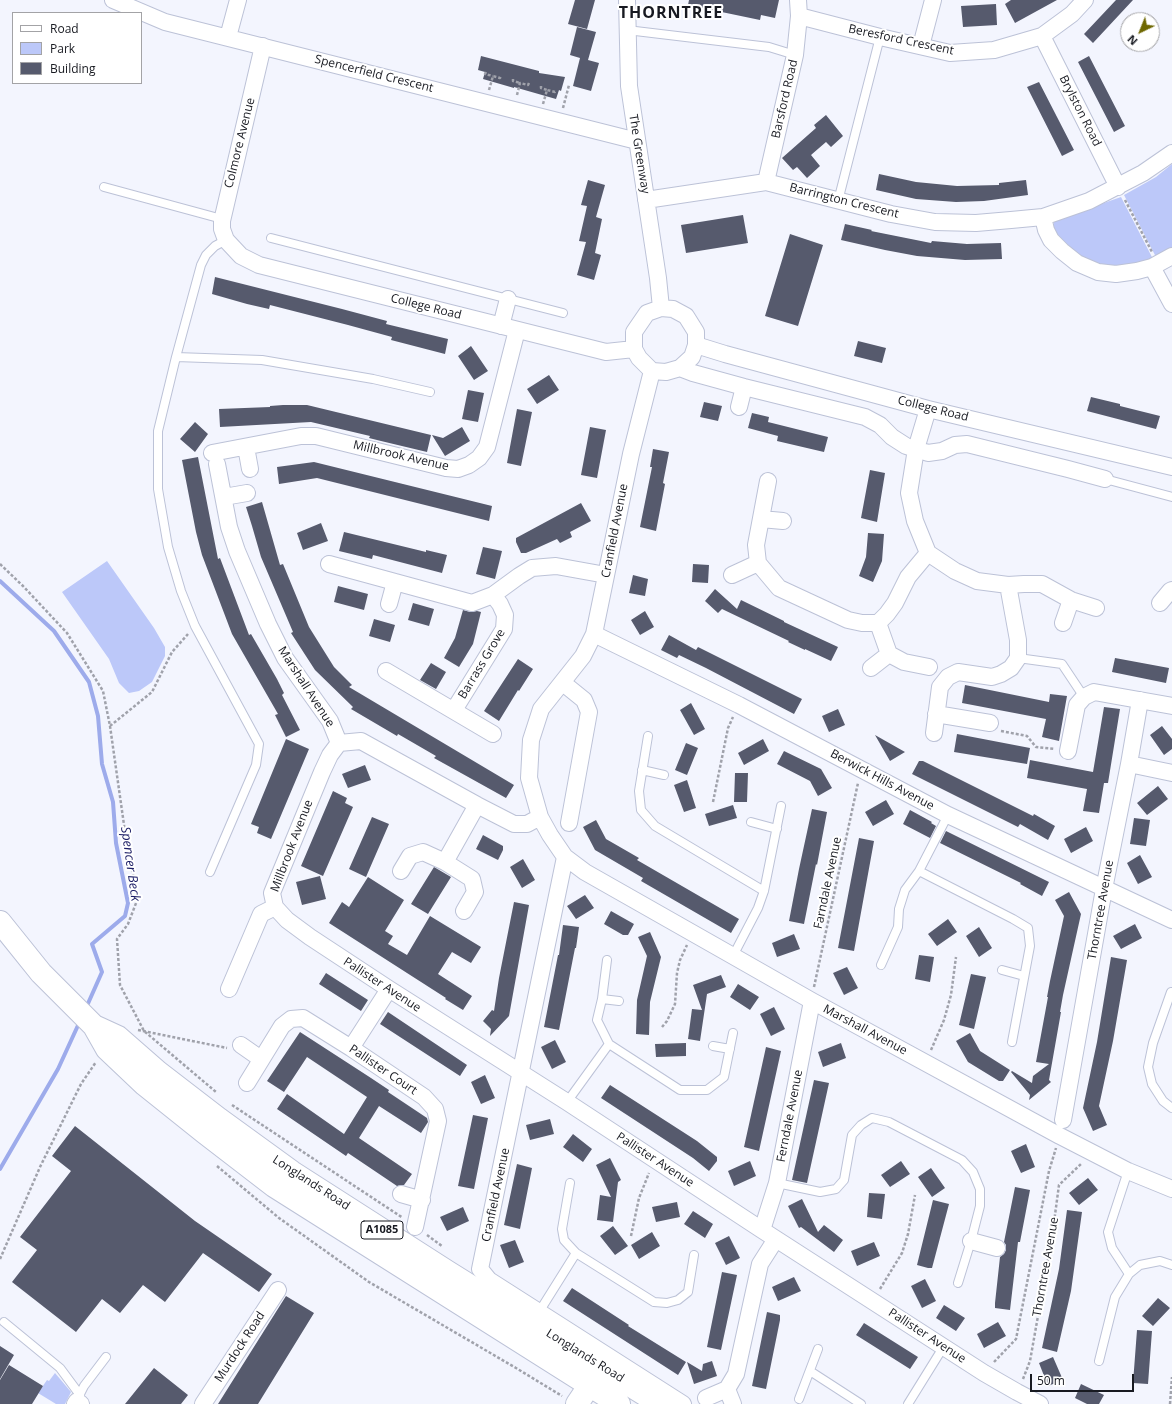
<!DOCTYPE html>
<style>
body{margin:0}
#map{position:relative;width:1172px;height:1404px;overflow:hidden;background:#f3f5fe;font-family:"Open Sans",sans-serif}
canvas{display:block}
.legend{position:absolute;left:12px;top:12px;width:130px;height:72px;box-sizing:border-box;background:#fff;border:1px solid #a3a3a6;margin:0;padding:5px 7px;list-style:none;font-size:12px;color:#181a21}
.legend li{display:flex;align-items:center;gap:8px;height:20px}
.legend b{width:20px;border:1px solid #a3a3a6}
.north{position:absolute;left:1120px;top:12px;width:40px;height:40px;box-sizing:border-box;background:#fff;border:1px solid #a3a3a6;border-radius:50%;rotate:223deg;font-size:11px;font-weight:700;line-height:16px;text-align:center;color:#181a21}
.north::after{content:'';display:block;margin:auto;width:14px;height:18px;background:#6e6700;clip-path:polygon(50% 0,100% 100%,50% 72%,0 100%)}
.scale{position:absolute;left:1030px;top:1374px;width:104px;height:18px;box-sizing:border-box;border:2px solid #181a21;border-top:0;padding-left:5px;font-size:12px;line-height:14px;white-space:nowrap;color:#181a21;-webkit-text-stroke:3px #fff;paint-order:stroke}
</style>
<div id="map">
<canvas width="1172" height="1404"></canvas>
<ul class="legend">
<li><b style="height:5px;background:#fff"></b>Road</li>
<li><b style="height:11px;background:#bcc8f9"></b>Park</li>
<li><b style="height:11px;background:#565a6d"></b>Building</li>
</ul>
<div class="north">N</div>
<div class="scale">50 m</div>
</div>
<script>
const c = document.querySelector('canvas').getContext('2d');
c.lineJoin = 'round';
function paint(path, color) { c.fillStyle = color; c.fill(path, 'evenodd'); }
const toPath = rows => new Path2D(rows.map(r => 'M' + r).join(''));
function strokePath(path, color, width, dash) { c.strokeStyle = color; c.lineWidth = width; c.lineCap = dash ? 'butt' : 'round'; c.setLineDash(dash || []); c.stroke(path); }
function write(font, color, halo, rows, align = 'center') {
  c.font = font + ' "Open Sans",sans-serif'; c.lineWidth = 4; c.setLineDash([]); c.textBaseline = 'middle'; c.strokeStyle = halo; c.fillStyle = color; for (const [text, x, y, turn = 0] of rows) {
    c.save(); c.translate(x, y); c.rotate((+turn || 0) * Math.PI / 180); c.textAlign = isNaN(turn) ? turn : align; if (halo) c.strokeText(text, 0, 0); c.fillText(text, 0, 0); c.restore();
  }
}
paint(toPath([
 [1172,164,1172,248,1157,259,1124,195,1156,177],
 [1121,197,1154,261,1111,269,1080,259,1053,232,1053,225,1055,220],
 [107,561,154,628,165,647,165,656,152,682,139,691,129,693,119,683,109,659,62,592],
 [55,1373,71,1392,65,1404,56,1404,38,1393,47,1380,49,1381]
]), '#bcc8f9');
strokePath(toPath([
 [0,581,54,631,89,682,98,716,102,764,113,802,116,843,128,903,125,916,92,944,102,972,86,1008],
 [0,1169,58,1069,80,1021]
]), '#9dabeb', 4);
paint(toPath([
 [575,0,595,0,587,29,568,24],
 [689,0,779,0,775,18,761,15,760,20,688,5],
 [1011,0,1057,0,1015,23,1005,4],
 [1116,0,1133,0,1093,43,1084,34],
 [996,4,997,25,963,27,961,6],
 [577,27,596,32,588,60,599,63,591,91,573,86,580,58,570,55],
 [481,56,539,71,539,73,565,77,561,91,559,90,556,99,514,87,514,88,483,79,485,72,478,70],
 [1089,56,1125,126,1114,132,1078,62],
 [1039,82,1074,150,1062,156,1027,87],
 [826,115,843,136,831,147,826,142,811,155,820,166,807,178,797,167,793,170,782,158,816,128,814,125],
 [879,174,916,182,957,186,999,185,999,183,1026,180,1028,195,984,201,956,202,916,199,876,190],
 [588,180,605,185,596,217,602,219,595,253,601,255,594,280,577,275,586,242,579,241,587,206,581,205],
 [743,215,748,243,686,253,681,225],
 [845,224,872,230,871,231,931,243,932,241,967,244,1001,243,1002,259,965,260,917,256,885,250,841,240],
 [790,234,823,245,798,326,765,316],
 [215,277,342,309,387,321,386,324,448,339,445,354,391,340,392,337,348,325,270,305,269,309,247,304,212,294],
 [858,341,886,348,882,363,854,356],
 [471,346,488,371,474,380,458,356],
 [549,375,559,390,537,404,527,389],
 [468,390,484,393,478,422,462,419],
 [1091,397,1120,404,1120,406,1160,416,1156,429,1087,411],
 [704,402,722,406,718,421,700,417],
 [283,405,307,405,431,435,427,452,381,441,369,438,370,436,311,422,220,427,219,409,270,407,270,406],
 [517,409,532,412,521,466,507,463],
 [752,413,769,417,768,422,828,437,824,452,777,441,778,436,748,428],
 [195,422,208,434,195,452,180,439],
 [462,427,470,441,445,456,432,435,443,438],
 [590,427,606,430,597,478,581,475],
 [653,449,669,452,663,483,665,484,656,531,640,527,652,467,650,467],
 [198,457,218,559,220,558,249,635,251,634,277,679,284,693,282,695,300,730,286,737,275,715,278,714,232,634,202,555,196,532,182,460],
 [314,462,492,506,489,521,317,478,279,484,277,467],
 [870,470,885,473,877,522,861,518],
 [262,502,280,565,283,564,309,627,334,667,352,685,349,687,514,785,506,798,434,758,436,756,398,734,397,736,351,709,353,707,315,670,291,633,293,632,261,557,252,526,246,507],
 [581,503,591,521,570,532,572,537,560,543,557,539,526,553,521,553,516,542,516,538],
 [321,523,328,541,303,550,297,533],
 [344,532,426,552,426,550,447,555,442,573,373,555,372,559,339,551],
 [868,533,884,534,882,561,873,582,859,576,866,557],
 [483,547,502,551,495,579,476,574],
 [693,564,709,565,708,583,692,582],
 [633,575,648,579,645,596,629,593],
 [338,586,368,594,364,610,334,602],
 [715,589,737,609,741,600,784,621,784,622,838,647,831,661,805,649,805,650,788,642,789,641,722,609,718,613,705,601],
 [413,603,434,609,429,626,408,620],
 [463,610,470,612,477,611,481,612,473,644,459,667,444,658,455,638],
 [645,611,654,627,640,635,631,620],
 [374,619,395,625,390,642,369,636],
 [669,635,696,650,698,647,802,699,794,714,706,668,679,655,677,658,661,650],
 [1115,658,1169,668,1166,683,1112,672],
 [518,659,533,669,519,691,518,690,499,721,484,711],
 [431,663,446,672,436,689,420,680],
 [965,685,1049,702,1050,694,1067,696,1059,741,1042,737,1046,719,962,703],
 [691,703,705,729,694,735,680,710],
 [1104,707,1120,709,1108,783,1104,783,1099,813,1083,811,1087,789,1027,778,1030,760,1093,772],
 [838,709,845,725,829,732,822,716],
 [1162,726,1172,739,1172,749,1164,755,1150,735],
 [957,734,1030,748,1027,764,954,752],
 [875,735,905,752,890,761],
 [286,739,309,749,271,839,257,833,259,827,251,824],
 [763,739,769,751,744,765,738,753],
 [686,743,698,748,687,775,675,770],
 [784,751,821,769,832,788,818,796,810,781,777,764],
 [919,761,923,761,1033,816,1034,814,1055,826,1048,840,1020,824,1018,827,912,774],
 [365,765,371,780,348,788,342,774],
 [735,773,748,773,747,802,734,802],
 [687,780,696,808,684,812,674,785],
 [1158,786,1168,799,1147,815,1137,803],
 [333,791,347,798,345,803,353,807,323,876,301,866],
 [886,800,894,814,873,826,865,812],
 [733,805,737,818,709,826,705,814],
 [812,809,827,812,817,865,816,864,804,924,789,921,799,869],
 [910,810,932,822,931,823,936,826,930,838,903,824],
 [372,817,389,824,366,877,349,869],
 [1134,818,1150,820,1146,846,1130,844],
 [596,820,606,839,639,858,637,860,739,919,731,933,641,881,643,878,595,850,583,827],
 [1086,827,1093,841,1071,853,1064,839],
 [946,831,1049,882,1042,896,1020,884,1021,883,940,843],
 [483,835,503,846,503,850,498,860,476,849],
 [859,838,874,841,854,951,838,948],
 [1140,855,1152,877,1138,884,1127,863],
 [523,859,535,880,522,888,510,867],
 [434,867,451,877,428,914,411,904],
 [320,876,326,899,302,905,296,882],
 [368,877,404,900,385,931,393,936,388,944,407,955,430,916,481,947,471,963,452,952,438,974,472,996,463,1010,445,999,446,998,329,923,342,902,349,907],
 [1069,892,1081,914,1063,995,1060,1012,1061,1012,1049,1080,1051,1082,1029,1100,1030,1095,1011,1072,1012,1071,1032,1083,1033,1076,1049,1064,1036,1062,1048,997,1047,997,1050,981,1064,916,1055,900],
 [585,895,594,908,576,919,567,906],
 [514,902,529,905,509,1016,490,1036,491,1029,483,1021,492,1010,494,1011,499,978],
 [611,911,634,924,628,935,623,935,604,924],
 [948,919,957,932,937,946,928,934],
 [1135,924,1142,938,1121,949,1113,936],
 [563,925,579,927,576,948,575,948,559,1030,544,1027,558,955,559,955],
 [979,927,992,948,979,957,966,936],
 [650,932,661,957,650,1002,649,1035,636,1034,637,1000,647,956,638,937],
 [794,934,800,949,777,957,772,943],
 [919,955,934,957,930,982,915,979],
 [1111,957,1127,960,1113,1041,1099,1106,1107,1125,1093,1131,1083,1108,1097,1042],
 [847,967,858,988,844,995,833,973],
 [326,973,368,1000,361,1011,319,984],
 [971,974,986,977,974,1029,959,1025],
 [721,975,726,987,707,994,700,1041,688,1039,692,1009,702,1010,693,985],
 [738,984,759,997,750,1010,730,997],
 [774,1007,785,1029,771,1036,760,1014],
 [388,1012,467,1065,460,1076,380,1024],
 [300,1032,371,1078,389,1090,388,1092,427,1118,428,1122,421,1133,379,1106,359,1138,412,1174,404,1185,397,1186,348,1153,346,1156,277,1109,287,1094,344,1134,367,1097,307,1057,284,1092,267,1081],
 [970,1033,980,1051,1010,1070,1003,1081,999,1081,968,1062,956,1041],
 [555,1040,566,1062,552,1069,541,1047],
 [686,1043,686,1056,656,1057,655,1044],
 [841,1043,846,1058,823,1067,818,1052],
 [766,1047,781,1051,759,1151,744,1147],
 [485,1075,495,1098,481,1104,471,1082],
 [814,1080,829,1083,807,1183,792,1180],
 [610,1085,697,1141,717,1157,717,1161,709,1171,693,1158,601,1098],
 [473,1115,488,1118,474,1189,458,1186],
 [550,1119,554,1134,530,1140,526,1125],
 [75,1126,195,1221,272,1274,259,1292,203,1253,165,1302,143,1285,120,1313,102,1299,76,1332,12,1282,37,1250,20,1237,71,1171,52,1156],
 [573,1134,592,1149,583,1162,563,1147],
 [1026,1144,1035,1167,1021,1173,1011,1151],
 [610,1158,621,1180,618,1182,613,1222,597,1220,600,1195,611,1197,596,1165],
 [750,1161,756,1176,734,1186,728,1171],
 [901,1161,910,1174,890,1187,881,1175],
 [517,1164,532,1168,520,1229,504,1225],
 [931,1168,945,1188,932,1197,918,1177],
 [1088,1178,1098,1190,1079,1205,1069,1193],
 [1015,1187,1030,1190,1020,1242,1018,1242,1010,1310,995,1308,995,1303,1000,1257,1004,1254,1006,1250,1006,1245,1004,1242],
 [869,1193,885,1194,882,1219,867,1217],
 [802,1199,818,1232,824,1225,843,1240,834,1252,801,1227,799,1228,788,1206],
 [933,1200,949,1204,932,1268,928,1268,917,1265],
 [677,1202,680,1217,656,1222,652,1207],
 [463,1207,469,1221,447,1231,440,1217],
 [1067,1210,1082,1212,1071,1291,1057,1352,1042,1348,1059,1269],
 [693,1211,713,1224,705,1238,684,1224],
 [613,1226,628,1246,615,1255,600,1236],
 [652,1232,660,1246,639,1259,631,1245],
 [729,1236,740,1258,726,1265,715,1243],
 [515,1240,524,1262,509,1268,500,1245],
 [874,1242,880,1256,857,1266,851,1251],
 [722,1272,737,1275,721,1350,707,1347],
 [794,1277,801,1291,778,1301,772,1287],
 [925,1279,936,1301,922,1308,911,1286],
 [572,1288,629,1325,628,1326,686,1362,678,1375,563,1301],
 [286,1296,314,1313,258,1404,218,1404],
 [1158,1298,1170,1308,1153,1326,1142,1316],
 [944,1305,965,1318,956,1331,936,1318],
 [767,1312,780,1315,780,1320,766,1389,752,1386],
 [998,1322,1006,1336,984,1348,977,1334],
 [864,1323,918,1357,910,1369,856,1335],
 [1137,1330,1152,1331,1148,1384,1133,1383],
 [0,1346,14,1355,0,1379],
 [1053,1357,1063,1380,1048,1386,1039,1363],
 [712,1361,717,1376,694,1384,687,1362,702,1371,703,1364],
 [9,1365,43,1386,32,1404,0,1404,0,1380],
 [154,1368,188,1395,181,1404,125,1404],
 [1081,1384,1104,1395,1099,1404,1087,1404,1075,1398]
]), '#565a6d');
const lane = toPath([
 [627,30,769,47,795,55],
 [104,187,222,219],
 [838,201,880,37],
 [271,238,563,313],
 [176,357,262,360,373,379,430,392],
 [1105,479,1172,497],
 [1018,658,1062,664,1084,697],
 [648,736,639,791,641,810,655,826,764,891],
 [642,770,664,775],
 [751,822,777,829],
 [919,871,1013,919,1028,928,1030,946,1012,1042],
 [210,872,256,765,259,744,195,626,181,591,168,547,158,489,158,431,176,357,201,265,206,255,215,246,226,240],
 [733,956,758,908,764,891,781,806],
 [607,960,602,999,597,1020,609,1044,680,1090,707,1090,724,1077,733,1033],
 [881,965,898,927,899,909,905,890,919,871,948,815],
 [1002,970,1024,976],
 [1171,992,1153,1043,1148,1067,1152,1084,1163,1101,1172,1108],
 [602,999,619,1001],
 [713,1046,730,1049],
 [567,1102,609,1044],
 [1128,1171,1108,1232,1112,1248,1129,1274],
 [570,1183,562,1229,564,1240,576,1253,654,1302,667,1303,678,1300,688,1292,694,1255],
 [777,1183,820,1192,836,1189,844,1180,852,1135,861,1125,872,1118,889,1122,962,1160,973,1172,980,1189,980,1206,971,1241,958,1283],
 [539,1312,576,1253],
 [4,1322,60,1368,80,1395],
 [1099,1361,1115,1297,1129,1274,1140,1265,1160,1261,1172,1265],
 [810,1371,861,1404],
 [78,1398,84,1386,106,1357],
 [799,1399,818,1349],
 [908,1404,944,1346]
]);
const street = toPath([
 [113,0,165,22,637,141],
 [627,0,629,86,658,278,661,308],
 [799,16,880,37,950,53,994,50,1042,36,1072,14,1085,0],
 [1042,36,1118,187],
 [228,37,238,0],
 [263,46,222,221,222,229,226,240,241,256,259,265,606,352,634,349],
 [921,46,933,0],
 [766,182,795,55,799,16,798,0],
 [646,200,766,182,891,214,935,222,976,223,1011,220,1043,217,1089,201,1143,173,1172,153],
 [1043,217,1046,230,1051,240,1062,251,1077,263,1098,272,1116,274,1137,271,1152,267,1172,256],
 [1152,267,1172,304],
 [661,308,673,309,686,316,696,332,696,345,692,357,680,368,666,372,652,371,639,358,634,349,634,332,647,313,661,308],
 [501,326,508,299],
 [696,345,725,354,928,409,1172,467],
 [680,368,693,373,744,387,865,417,880,425,892,437,906,446,928,453,942,451,955,445,967,444,1068,469,1105,479],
 [652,371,631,454,594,634,583,656,541,709,531,740,529,778,540,817,550,835,565,857,585,872,733,956,812,1001,1060,1136,1128,1171,1172,1189],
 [739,407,744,387],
 [928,409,916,449,909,493,915,521,928,553,955,571,977,581,1008,585,1024,584,1042,584,1071,600,1096,608],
 [246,447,250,469],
 [212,453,301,436,316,436,446,468,458,469,469,465,479,458,487,447,517,330],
 [217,464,229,527,237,551,268,624,285,658,330,721,339,743,361,741,477,805,514,824,527,824,540,817],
 [768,481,756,545,758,563,779,588,848,620,862,623,878,623,887,614,895,603,908,577,928,553],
 [224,497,247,493],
 [761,519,783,521],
 [329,564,472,603,493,595,519,576,532,568,556,566,606,575],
 [732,575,758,563],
 [1160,603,1170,591,1172,590],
 [389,604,395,582],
 [878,623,889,654,904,662,929,667],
 [1063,623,1071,600],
 [594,634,739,705,948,815,1172,920],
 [871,668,889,654],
 [386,671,493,734],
 [563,683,584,700,589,712,569,823],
 [454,710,504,629,505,615,500,604,493,595],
 [936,714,990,723],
 [934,733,940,687,948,677,958,672,992,677,1001,674,1011,668,1018,658,1018,640,1008,585],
 [1068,751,1077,705,1084,697,1094,692,1172,706],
 [1129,764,1172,773],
 [565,857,480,1269,489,1280,683,1404],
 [445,862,477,805],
 [401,871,410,856,423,852,445,862,472,879,475,892,464,911],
 [275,907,287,920,310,937,389,989,567,1102,762,1230,984,1373,1017,1392,1040,1404],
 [229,989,261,914,275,907,272,893,322,772,330,755,339,743],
 [241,1045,261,1059],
 [351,1048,389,989],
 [247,1083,282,1026,291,1019,303,1018,351,1048,424,1097,435,1109,438,1121,415,1227],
 [1063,1120,1104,889,1129,764,1140,700],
 [401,1194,422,1200],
 [762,1230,777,1183,812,1001],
 [971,1241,997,1248],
 [706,1398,727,1389],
 [75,1404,77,1401,81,1404],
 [203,1404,278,1290],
 [733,1404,727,1389,736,1374,760,1264,776,1239]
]);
const secondary = toPath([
 [577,1404,600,1370]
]);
const primary = toPath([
 [0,922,41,973,94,1026,107,1049,145,1085,205,1133,274,1186,619,1404],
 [94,1026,118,1037,158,1072,219,1119,292,1172,448,1272,660,1404]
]);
strokePath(lane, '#bcc2d7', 10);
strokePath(street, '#bcc2d7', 18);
strokePath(secondary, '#bcc2d7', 24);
strokePath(primary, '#bcc2d7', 24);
strokePath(toPath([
 [486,72,485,74,493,76],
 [513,79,513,81,520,83],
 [541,86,541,88,547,90],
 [489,90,493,76,500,78,501,76],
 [517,95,520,83,528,85,529,83],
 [543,104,547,90,555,92,556,90],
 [563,108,569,85],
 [1125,200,1152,252],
 [0,564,23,586,67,633,103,691,110,726,127,846,138,898,128,924,117,939,120,985,144,1031,216,1092],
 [110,726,152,692,172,652,188,634],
 [1001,731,1027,736,1036,747,1055,749],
 [713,802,728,728,733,717],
 [814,987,858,783],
 [662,1027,667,1021,675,1004,677,973,680,960,687,945],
 [138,1030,227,1048],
 [931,1050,944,1020,951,995,956,957],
 [232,1105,403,1218],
 [217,1166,279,1218,369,1282,516,1368,562,1396],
 [427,1235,442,1246],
 [631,1236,639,1198,649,1173],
 [0,1259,40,1167,81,1084,96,1062],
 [880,1289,902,1253,908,1234,915,1195],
 [994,1362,1016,1339,1049,1171,1056,1148],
 [1023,1379,1030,1361,1052,1237,1059,1185,1082,1163],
 [1170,1404,1172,1377]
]), '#a0a2ab', 2.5, [3, 2]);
strokePath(lane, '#fff', 8);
strokePath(street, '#fff', 16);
strokePath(secondary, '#fff', 22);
strokePath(primary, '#fff', 22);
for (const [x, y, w] of [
 [382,1230,42]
]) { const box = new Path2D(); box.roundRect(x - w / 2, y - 9, w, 18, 3); c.fillStyle = '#fff'; c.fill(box); strokePath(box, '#181a21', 1); }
write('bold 11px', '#181a21', null, [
 ["A1085",382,1230]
]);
write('12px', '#181a21', '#fff', [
 ["Beresford Crescent",901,40,12],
 ["Spencerfield Crescent",374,74,14],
 ["Barsford Road",785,99,-77],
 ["Brylston Road",1080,111,63],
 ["Colmore Avenue",240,143,-76],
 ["The Greenway",639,154,81],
 ["Barrington Crescent",844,201,14],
 ["College Road",426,307,14],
 ["College Road",933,409,14],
 ["Millbrook Avenue",401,456,13],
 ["Cranfield Avenue",615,531,-79],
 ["Barrass Grove",482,664,-59],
 ["Marshall Avenue",306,687,57],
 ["Berwick Hills Avenue",882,780,28],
 ["Millbrook Avenue",292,846,-69],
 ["Farndale Avenue",828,883,-78],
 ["Thorntree Avenue",1101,910,-80],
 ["Pallister Avenue",382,985,33],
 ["Marshall Avenue",865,1030,28],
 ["Pallister Court",383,1070,34],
 ["Ferndale Avenue",790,1116,-79],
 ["Pallister Avenue",655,1160,33],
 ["Longlands Road",311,1183,33],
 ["Cranfield Avenue",496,1195,-78],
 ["Thorntree Avenue",1046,1267,-80],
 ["Pallister Avenue",927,1336,33],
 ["Murdock Road",240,1347,-57],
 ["Longlands Road",585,1356,32]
]);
write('italic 13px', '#1c1e66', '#fff', [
 ["Spencer Beck",130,864,82]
]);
c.letterSpacing = '1px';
write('bold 16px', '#181a21', '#fff', [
 ["THORNTREE",671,13]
]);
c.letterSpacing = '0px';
</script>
